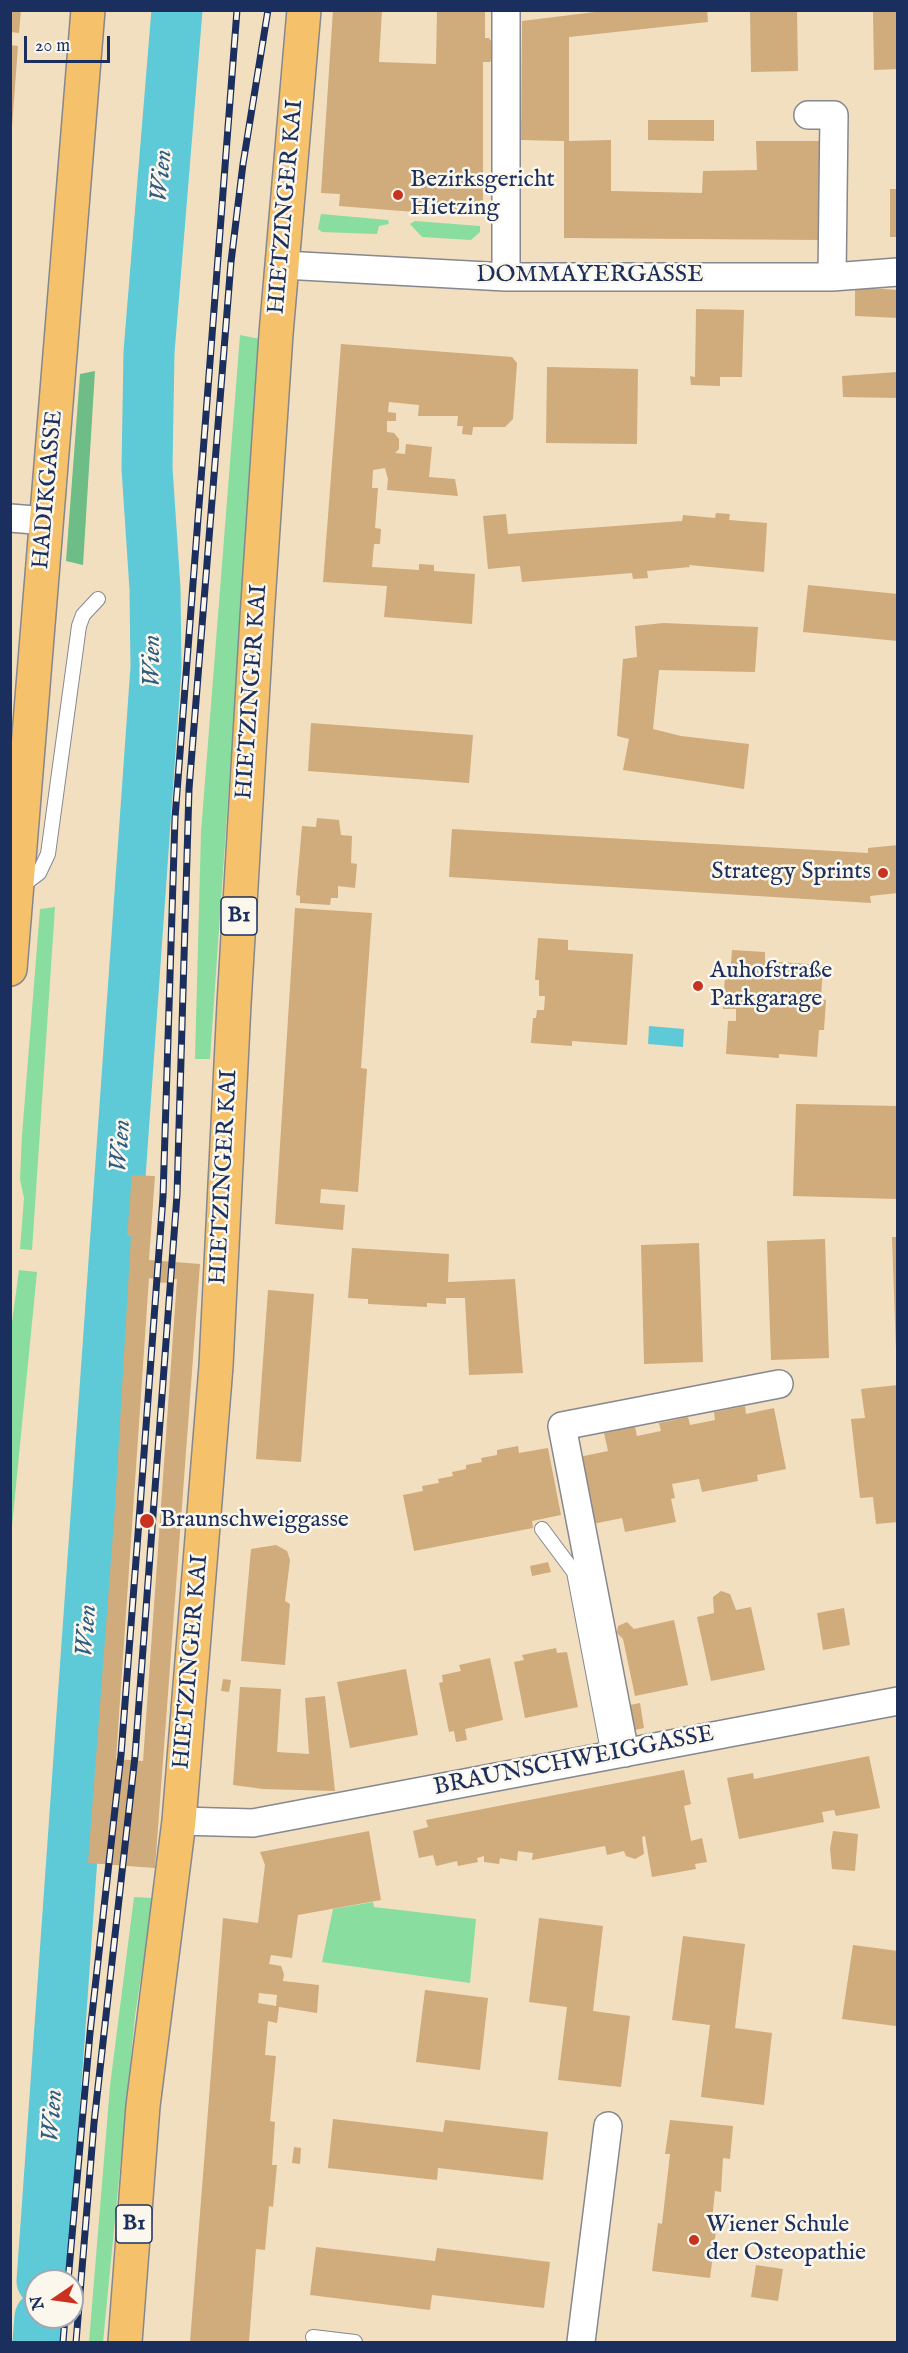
<!DOCTYPE html>
<meta charset="utf-8">
<style>
body{margin:0}
#map{position:relative;width:908px;height:2353px;overflow:hidden;background:#f2dfc0;font-family:"IM FELL English",serif}
canvas{display:block}
.frame{position:absolute;inset:0;border:12px solid #1b2f5e;pointer-events:none}
.north{position:absolute;left:24px;top:2269px;width:60px;height:60px;box-sizing:border-box;background:#fbf7ec;border:2px solid #a1a7b3;border-radius:50%;rotate:257deg;font-size:16px;font-weight:700;line-height:24px;text-align:center;color:#1b2f5e}
.north::after{content:'';display:block;margin:auto;width:21px;height:27px;background:#c8321e;clip-path:polygon(50% 0,100% 100%,50% 72%,0 100%)}
.scale{position:absolute;left:24px;top:36px;width:86px;height:27px;box-sizing:border-box;border:3px solid #1b2f5e;border-top:0;padding-left:8px;font-size:18px;line-height:21px;white-space:nowrap;color:#1b2f5e;-webkit-text-stroke:4px #fbf7ec;paint-order:stroke}
</style>
<div id="map">
<canvas width="908" height="2353"></canvas>
<div class="frame"></div>
<div class="north">N</div>
<div class="scale">20 m</div>
</div>
<script>
const c = document.querySelector('canvas').getContext('2d');
c.lineJoin = 'round';
function paint(path, color) { c.fillStyle = color; c.fill(path, 'evenodd'); }
const toPath = rows => new Path2D(rows.map(r => 'M' + r).join(''));
function strokePath(path, color, width, dash) { c.strokeStyle = color; c.lineWidth = width; c.lineCap = dash ? 'butt' : 'round'; c.setLineDash(dash || []); c.stroke(path); }
function write(font, color, halo, rows, align = 'center') {
  c.font = font + ' "IM FELL English",serif'; c.lineWidth = 5; c.setLineDash([]); c.textBaseline = 'middle'; c.strokeStyle = halo; c.fillStyle = color; for (const [text, x, y, turn = 0] of rows) {
    c.save(); c.translate(x, y); c.rotate((+turn || 0) * Math.PI / 180); c.textAlign = isNaN(turn) ? turn : align; if (halo) c.strokeText(text, 0, 0); c.fillText(text, 0, 0); c.restore();
  }
}
paint(toPath([
 [321,214,388,220,389,224,379,226,377,234,322,232,318,229],
 [415,221,480,226,480,232,471,240,422,237,410,224],
 [240,335,260,339,210,1059,195,1059,201,832],
 [55,907,32,1250,20,1249,24,1198,20,1179,22,1135,40,909],
 [19,1270,37,1272,11,1536,10,1337],
 [134,1897,153,1898,135,2016,103,2342,89,2342,110,2086],
 [373,1902,374,1907,476,1919,470,1983,322,1962,333,1909]
]), '#89dd9f');
paint(toPath([
 [95,371,83,565,66,561,80,374]
]), '#6ebc86');
paint(toPath([
 [649,1026,684,1029,683,1047,648,1044]
]), '#5ec9d7');
strokePath(toPath([
 [42,2281,156,667,155,589,147,468,149,352,177,10],
 [38,2342,40,2317]
]), '#5ec9d7', 51);
paint(toPath([
 [10,10,21,10,19,33,10,32],
 [333,10,382,10,379,62,436,64,437,10,485,10,485,38,489,38,497,50,490,62,483,62,483,206,466,204,465,216,339,206,340,194,321,193],
 [611,10,707,10,708,22,569,37,569,141,611,140,611,191,702,193,703,171,757,170,756,141,821,141,822,240,564,238,564,141,521,140,522,21],
 [750,10,797,10,798,71,751,72],
 [873,10,898,10,898,69,874,70],
 [10,45,18,46,12,127,10,127],
 [648,120,714,120,714,141,648,140],
 [890,189,898,189,898,237,890,237],
 [869,288,898,290,898,318,855,316,855,290],
 [696,309,744,310,742,377,720,377,720,386,691,385,690,376,695,377],
 [341,344,512,357,517,363,513,419,505,427,473,427,472,435,462,434,463,426,457,426,458,416,418,416,419,405,389,402,388,412,396,413,396,421,387,421,387,432,394,433,399,439,399,449,395,453,405,454,406,444,432,447,429,477,455,479,458,496,387,490,388,479,385,468,373,470,372,488,378,488,375,528,381,529,380,544,374,544,372,567,419,570,419,564,434,565,434,571,475,574,472,624,384,617,387,586,323,582],
 [547,367,638,369,637,444,546,443],
 [898,372,898,398,843,397,842,376],
 [716,513,730,514,729,520,767,523,764,572,689,565,690,567,647,571,648,578,633,579,632,573,522,582,520,566,488,569,483,516,506,514,508,534,682,521,683,515,715,518],
 [808,585,898,594,898,641,803,632],
 [663,623,758,627,755,672,659,670,653,729,681,736,749,744,744,789,623,770,629,739,617,736,623,659,637,657,635,626],
 [311,723,473,735,469,783,308,771],
 [317,818,339,820,341,835,352,836,351,863,357,864,355,888,338,886,338,898,331,898,330,905,300,903,300,896,296,895,302,826,316,827],
 [452,829,868,853,868,848,898,845,898,893,870,896,871,903,449,877],
 [295,908,372,913,361,1068,367,1069,358,1192,321,1189,320,1203,345,1205,343,1230,275,1224],
 [538,938,568,940,568,950,633,954,627,1045,572,1041,572,1046,531,1043,533,1018,536,1018,537,1010,544,1010,545,996,539,996,539,980,535,980],
 [732,950,765,952,765,961,823,965,821,999,826,1000,824,1030,819,1030,817,1057,779,1054,779,1058,726,1054,728,1021,736,1021,736,1009,723,1009,725,976,730,976],
 [796,1104,898,1106,897,1199,793,1196],
 [132,1175,155,1176,149,1260,200,1264,155,1868,88,1863,115,1507,131,1236,127,1236],
 [149,1278,155,1279,155,1282,168,1283,169,1279,177,1279,143,1761,116,1759],
 [892,1237,898,1237,898,1350,896,1350],
 [825,1239,829,1358,771,1360,767,1241],
 [699,1243,703,1362,644,1364,641,1245],
 [352,1248,449,1254,448,1282,515,1279,523,1373,469,1375,465,1298,446,1298,446,1304,427,1303,427,1307,368,1304,368,1299,348,1298],
 [268,1290,314,1294,301,1462,256,1459],
 [898,1385,898,1522,876,1524,873,1497,860,1498,851,1419,865,1418,861,1389],
 [745,1406,746,1414,774,1408,786,1469,757,1475,758,1481,702,1492,699,1479,672,1484,675,1498,671,1499,676,1522,625,1532,622,1518,593,1524,579,1457,608,1451,604,1433,635,1427,637,1436,661,1431,659,1423,688,1417,690,1425,715,1420,714,1412],
 [518,1446,519,1453,548,1448,561,1515,532,1521,533,1528,414,1551,403,1495,423,1491,422,1486,439,1483,438,1479,453,1476,452,1472,466,1469,466,1465,482,1462,481,1458,497,1455,497,1450],
 [276,1545,287,1551,290,1560,285,1601,290,1604,285,1665,241,1661,251,1549],
 [548,1562,551,1572,532,1576,530,1566],
 [721,1591,730,1594,736,1610,751,1607,765,1670,711,1681,697,1617,714,1613,713,1597],
 [844,1608,850,1645,823,1650,817,1613],
 [674,1620,688,1685,635,1696,623,1639,617,1633,618,1626,627,1622,634,1629],
 [556,1648,557,1653,567,1652,578,1707,525,1718,514,1662,524,1660,522,1655],
 [490,1658,503,1720,465,1729,467,1740,456,1742,454,1731,449,1732,439,1683,443,1682,442,1675,461,1671,459,1665],
 [406,1669,418,1735,350,1748,337,1682],
 [223,1679,231,1680,229,1692,221,1691],
 [240,1687,281,1689,277,1752,309,1754,305,1698,325,1696,335,1791,263,1789,233,1785],
 [640,1703,644,1728,630,1731,625,1706],
 [869,1756,880,1808,836,1816,834,1810,822,1812,824,1822,739,1839,727,1778,753,1773,754,1779],
 [684,1770,691,1804,684,1806,691,1841,702,1838,707,1862,695,1864,696,1869,652,1877,645,1836,642,1837,644,1854,635,1859,626,1856,624,1851,607,1855,605,1846,532,1860,533,1853,518,1851,517,1861,500,1858,499,1864,484,1862,484,1856,477,1858,478,1862,458,1866,457,1861,436,1866,433,1855,419,1858,413,1831,428,1827,426,1820],
 [369,1831,381,1900,298,1915,292,1958,271,1955,269,1964,281,1966,284,1974,283,1981,319,1985,317,2013,279,2007,277,2023,268,2021,265,2055,276,2056,270,2121,275,2122,272,2165,277,2165,273,2207,269,2206,265,2250,256,2249,249,2342,190,2342,223,1918,258,1923,265,1865,260,1852],
 [259,1993,277,1995,276,2006,258,2003],
 [833,1831,858,1834,855,1871,832,1869,830,1849],
 [539,1918,603,1926,593,2011,630,2016,621,2087,558,2080,567,2007,529,2002],
 [683,1936,745,1944,735,2028,772,2033,764,2105,701,2097,710,2025,672,2020],
 [853,1945,898,1951,896,2026,842,2019],
 [425,1990,488,1998,480,2070,416,2062],
 [333,2119,443,2132,445,2120,548,2132,543,2180,438,2168,437,2180,328,2168],
 [670,2120,733,2126,730,2159,723,2158,721,2192,715,2191,711,2230,716,2231,710,2278,652,2271,658,2223,662,2224,670,2154,665,2154],
 [294,2147,301,2148,300,2164,292,2163],
 [316,2247,435,2261,437,2248,550,2262,544,2308,432,2295,430,2310,310,2295],
 [756,2265,783,2269,778,2301,751,2297]
]), '#d0ab7c');
const service = toPath([
 [19,888,39,873,48,854,79,626,83,615,98,599],
 [542,1529,574,1572,609,1756],
 [313,2337,355,2342]
]);
const minor = toPath([
 [506,10,506,277],
 [808,115,834,115,832,277],
 [283,265,506,277,832,277,898,272],
 [10,518,47,521],
 [625,1753,562,1426,779,1384],
 [179,1821,253,1823,898,1701],
 [581,2342,608,2126]
]);
const primary = toPath([
 [10,969,88,10],
 [125,2342,143,2106,179,1821,216,1366,234,1004,257,618,276,334,304,10]
]);
strokePath(service, '#86878f', 16);
strokePath(minor, '#86878f', 30);
strokePath(primary, '#86878f', 36);
strokePath(service, '#fff', 14);
strokePath(minor, '#fff', 27);
strokePath(primary, '#f5c16b', 33);
const rail = toPath([
 [68,2281,90,2033,121,1755,139,1521,163,1197,175,818,237,10],
 [63,2342,65,2317],
 [76,2342,94,2123,135,1756,177,1195,189,789,231,262,243,164,268,10]
]);
strokePath(rail, '#1b2f5e', 7);
strokePath(rail, '#fbf7ec', 4.5, [14]);
for (const [x, y, r, color] of [
 [398,195,6,"#c8321e"],
 [883,873,6,"#c8321e"],
 [698,986,6,"#c8321e"],
 [147,1521,8,"#c8321e"],
 [694,2240,6,"#c8321e"]
]) { const dot = new Path2D(); dot.arc(x, y, r, 0, 2 * Math.PI); c.fillStyle = color; c.fill(dot); strokePath(dot, '#fbf7ec', 2); }
for (const [x, y, w] of [
 [239,916,36],
 [134,2224,36]
]) { const box = new Path2D(); box.roundRect(x - w / 2, y - 19, w, 38, 4.5); c.fillStyle = '#fbf7ec'; c.fill(box); strokePath(box, '#1b2f5e', 1.5); }
write('bold 22px', '#1b2f5e', null, [
 ["B1",239,916],
 ["B1",134,2224]
]);
write('24px', '#1b2f5e', '#fbf7ec', [
 ["Bezirksgericht",410,181],
 ["Hietzing",410,209],
 ["Strategy Sprints",871,873,"right"],
 ["Auhofstraße",710,972],
 ["Parkgarage",710,1000],
 ["Braunschweiggasse",160,1521],
 ["Wiener Schule",706,2226],
 ["der Osteopathie",706,2254]
], 'left');
write('24px', '#1b2f5e', '#fbf7ec', [
 ["HIETZINGER KAI",287,207,-85],
 ["DOMMAYERGASSE",590,276],
 ["HADIKGASSE",49,490,-85],
 ["HIETZINGER KAI",253,692,-86],
 ["HIETZINGER KAI",225,1177,-87],
 ["HIETZINGER KAI",192,1662,-85],
 ["BRAUNSCHWEIGGASSE",574,1762,-11]
]);
write('italic 26px', '#2f5d82', '#fbf7ec', [
 ["Wien",163,176,-85],
 ["Wien",154,661,-90],
 ["Wien",122,1146,-86],
 ["Wien",88,1631,-86],
 ["Wien",54,2116,-86]
]);
</script>
